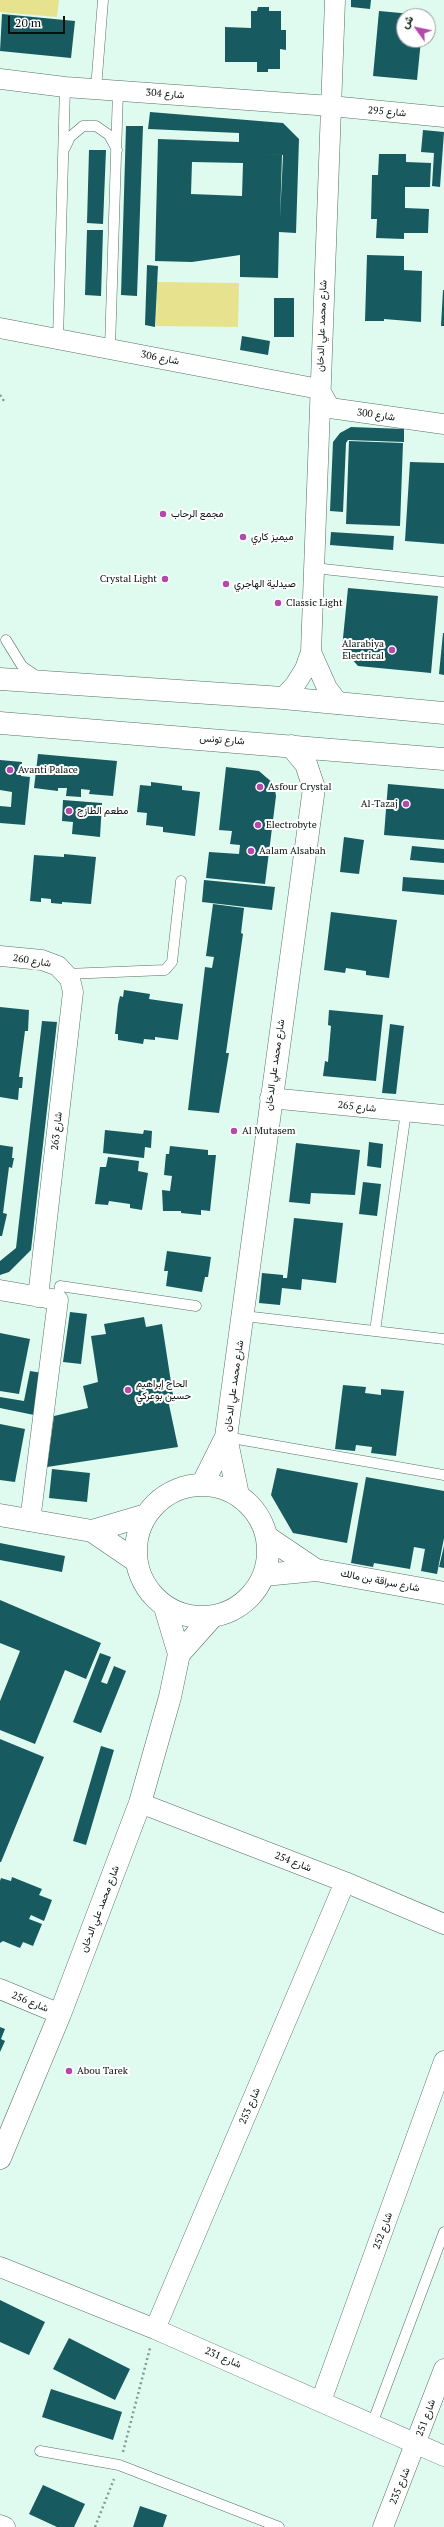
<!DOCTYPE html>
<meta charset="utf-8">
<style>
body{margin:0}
#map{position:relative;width:444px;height:2527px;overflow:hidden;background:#dffbf0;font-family:"PT Serif",Vazirmatn,serif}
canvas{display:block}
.north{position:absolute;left:396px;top:8px;width:40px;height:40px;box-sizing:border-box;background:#fff;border:1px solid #9b9f9e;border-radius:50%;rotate:303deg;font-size:11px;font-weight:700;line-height:16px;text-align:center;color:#06100c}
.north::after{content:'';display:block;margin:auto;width:14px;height:18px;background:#b349aa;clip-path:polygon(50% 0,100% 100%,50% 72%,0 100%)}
.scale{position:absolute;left:8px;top:16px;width:57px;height:18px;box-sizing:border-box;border:2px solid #06100c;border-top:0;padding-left:5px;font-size:12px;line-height:14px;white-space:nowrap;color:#06100c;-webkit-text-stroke:3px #fff;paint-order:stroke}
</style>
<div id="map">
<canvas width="444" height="2527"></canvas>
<div class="north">ش</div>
<div class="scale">20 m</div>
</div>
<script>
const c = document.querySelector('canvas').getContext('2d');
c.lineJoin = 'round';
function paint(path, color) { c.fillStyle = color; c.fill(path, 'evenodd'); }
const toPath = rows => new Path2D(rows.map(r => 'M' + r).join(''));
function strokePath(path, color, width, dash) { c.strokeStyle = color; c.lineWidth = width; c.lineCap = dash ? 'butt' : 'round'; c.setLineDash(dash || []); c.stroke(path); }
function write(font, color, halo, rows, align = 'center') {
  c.font = font + ' "PT Serif",Vazirmatn,serif'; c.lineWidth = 4; c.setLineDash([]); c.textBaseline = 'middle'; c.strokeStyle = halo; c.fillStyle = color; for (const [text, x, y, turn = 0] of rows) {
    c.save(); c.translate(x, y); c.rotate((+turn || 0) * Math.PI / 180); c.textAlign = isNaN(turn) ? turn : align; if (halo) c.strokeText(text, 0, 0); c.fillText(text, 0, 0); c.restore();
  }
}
paint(toPath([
 [0,0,59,0,57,17,0,12],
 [157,282,239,283,238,327,156,326]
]), '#e6e28e');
paint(toPath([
 [351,0,371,0,370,9,351,7],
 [258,7,269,7,269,11,281,11,281,30,286,30,286,50,280,49,280,69,268,69,268,72,257,72,257,62,225,62,225,27,251,28,251,11,257,11],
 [379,11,423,15,404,16,404,40,421,40,417,80,373,76],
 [2,14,75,21,71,58,0,51],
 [150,112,283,123,299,139,296,233,279,232,278,278,240,277,240,255,192,262,155,261,158,139,239,142,239,133,148,129],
 [238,153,283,155,280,219,282,155],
 [192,162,243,163,242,196,191,194],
 [126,126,143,126,137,296,121,295],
 [423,130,444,132,440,187,432,186,434,153,421,152],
 [89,150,106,150,103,224,87,223],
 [379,154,406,154,406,162,431,163,430,187,405,187,405,208,429,209,428,233,404,233,404,239,376,238,377,219,371,219,372,175,378,175],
 [87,230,103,230,101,296,85,295],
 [367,255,404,256,404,270,422,271,421,322,384,319,384,321,365,321],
 [147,265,158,266,155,327,145,325],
 [443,290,444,290,444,326,441,326],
 [274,298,294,298,294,337,274,337],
 [242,336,270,341,268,355,240,350],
 [351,427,404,429,404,442,348,440,346,443,343,512,330,511,333,442,340,433],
 [349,441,403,443,400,526,346,524],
 [410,462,444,463,444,544,405,541],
 [331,532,394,536,393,550,330,545],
 [348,588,438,596,431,673,358,666,342,648],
 [443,633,444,633,444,675,439,674],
 [38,754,117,761,113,796,89,794,90,790,81,789,81,797,66,796,67,788,58,788,58,791,34,788],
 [0,760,22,762,21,776,30,777,25,825,0,823,0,806,11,807,12,792,0,790],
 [226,767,259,771,274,784,276,796,265,884,206,878,209,852,239,854,240,845,230,844,232,831,219,830],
 [151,782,182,786,182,790,200,792,195,836,163,832,163,827,146,825,147,813,137,812,140,785,151,786],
 [388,784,444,789,444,840,384,835],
 [63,800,102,803,100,837,72,834,73,822,62,821],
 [344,837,364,840,359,874,340,872],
 [412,846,444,849,444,863,410,860],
 [64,854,96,857,91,904,62,902,62,904,51,903,51,899,41,898,41,902,30,901,34,855,64,857],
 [403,877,444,880,444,895,402,891],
 [204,880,275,887,272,910,202,902],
 [213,904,244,908,241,933,243,934,226,1053,229,1053,219,1113,188,1110,205,967,212,968,214,957,206,956],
 [331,912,397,920,389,978,366,975,366,971,346,968,345,973,324,970],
 [124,990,150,994,149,999,183,1004,178,1040,155,1037,155,1040,144,1039,143,1044,118,1040,118,1034,115,1034,118,1005,120,996,123,997],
 [0,1007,29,1010,28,1031,25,1031,19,1077,23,1077,22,1088,19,1088,18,1100,0,1097],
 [329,1010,383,1015,376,1081,323,1076,325,1061,328,1062,331,1026,328,1025],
 [42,1021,57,1022,31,1250,9,1272,0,1275,0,1261,16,1248],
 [390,1024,404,1026,396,1094,382,1093],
 [105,1130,143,1134,144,1130,152,1131,151,1148,145,1147,144,1158,103,1153],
 [369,1142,383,1144,381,1168,367,1166],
 [296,1143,360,1150,355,1195,311,1193,310,1204,289,1202],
 [0,1145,13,1147,12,1158,14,1158,12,1168,9,1167,3,1213,7,1214,2,1236,0,1236],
 [170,1146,208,1150,208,1155,216,1155,210,1211,201,1210,201,1215,181,1213,181,1211,163,1211,162,1190,170,1191,172,1176,164,1175,166,1154,169,1154],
 [108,1157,139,1161,138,1171,148,1173,142,1210,130,1208,130,1204,109,1201,108,1205,95,1204,100,1167,106,1167],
 [363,1182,381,1184,377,1216,359,1214],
 [294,1218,343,1223,336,1283,302,1279,301,1290,282,1288,280,1305,259,1303,262,1273,283,1275,283,1278,287,1278],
 [167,1251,211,1257,208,1277,205,1277,202,1292,166,1286,168,1271,164,1271],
 [70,1312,87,1314,81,1364,63,1362],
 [144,1317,146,1327,162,1324,173,1395,167,1395,178,1447,47,1467,54,1416,88,1408,83,1386,98,1382,91,1336,106,1334,104,1324],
 [0,1333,30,1339,19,1394,0,1391],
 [30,1371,42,1373,34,1415,0,1408,0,1397,24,1401],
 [343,1385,366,1387,365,1393,381,1395,381,1389,404,1391,396,1456,371,1453,372,1447,356,1445,355,1451,335,1449],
 [0,1424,25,1429,15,1482,0,1480],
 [277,1468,358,1483,347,1543,293,1533,271,1495],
 [52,1469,90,1473,87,1502,49,1498],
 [366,1477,444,1491,444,1538,437,1574,421,1571,425,1549,414,1547,410,1569,374,1563,373,1567,351,1563],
 [0,1543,65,1556,62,1572,0,1560],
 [444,1546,444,1568,439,1567],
 [0,1600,101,1643,86,1679,65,1670,35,1744,0,1730,0,1701,20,1651,0,1643],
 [100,1653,111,1657,101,1682,107,1684,114,1666,126,1671,101,1733,73,1722],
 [0,1739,44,1757,1,1862,0,1862],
 [101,1746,114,1750,86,1845,73,1841],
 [12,1877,42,1889,39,1895,52,1900,44,1921,31,1915,29,1919,42,1924,33,1946,23,1942,20,1948,3,1941,0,1943,0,1881,1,1878,11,1881],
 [0,2027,5,2029,1,2039,5,2041,0,2052],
 [0,2300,45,2322,29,2355,0,2342],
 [69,2338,130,2369,115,2400,53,2369],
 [51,2389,122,2412,113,2440,42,2417],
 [43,2485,85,2504,74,2527,57,2527,29,2514],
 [140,2506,167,2515,163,2527,133,2527]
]), '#175a5f');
const lane = toPath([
 [96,89,103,0],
 [65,148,70,137,83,126,96,126,109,135,117,150],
 [58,339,65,87],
 [110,348,118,91],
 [314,568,444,582],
 [6,640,22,666,38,677],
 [66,974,165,970,172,962,181,881],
 [58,1300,60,1286,196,1306],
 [244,1316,444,1339],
 [375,1331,406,1112],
 [226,1437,444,1475],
 [372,2424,444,2232],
 [40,2451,119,2465,279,2527]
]);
const street = toPath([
 [0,79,65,87,331,106,444,117],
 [0,328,319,389,330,408,444,424],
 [311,652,327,688,339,704],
 [283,698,295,685,305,669,311,652,335,0],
 [0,956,42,960,58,966,70,979,73,992,38,1297],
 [270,1098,444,1115],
 [0,1290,58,1300,30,1521],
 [140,1803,345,1882,444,1924],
 [0,1989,60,2014],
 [0,2267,155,2329,444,2456],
 [155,2329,345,1882],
 [321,2401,444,2061],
 [0,2525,5,2527],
 [383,2527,444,2369]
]);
const secondary = toPath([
 [0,679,283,698,444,713],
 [0,723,444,759],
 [226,1437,238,1495],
 '136 1551a66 66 0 1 1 132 0a66 66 0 1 1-132 0Z',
 [202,1485,226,1437,314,788,306,764,291,746],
 [0,1515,92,1531,136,1561],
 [92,1531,146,1515],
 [267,1537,316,1570],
 [264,1575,316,1570,444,1593],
 [179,1654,212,1617],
 [0,2158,60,2014,140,1803,170,1697,179,1654,165,1607]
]);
strokePath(lane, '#566f66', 11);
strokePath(street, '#566f66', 21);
strokePath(secondary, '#566f66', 23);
strokePath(toPath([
 [0,395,4,401],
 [123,2452,150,2348],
 [95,2527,114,2479]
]), '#859991', 2.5, [2, 3]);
strokePath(lane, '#fff', 10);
strokePath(street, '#fff', 20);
strokePath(secondary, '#fff', 22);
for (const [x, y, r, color] of [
 [163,514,4,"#b349aa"],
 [243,537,4,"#b349aa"],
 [165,579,4,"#b349aa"],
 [226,584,4,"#b349aa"],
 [278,603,4,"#b349aa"],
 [392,650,4,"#b349aa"],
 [10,770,4,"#b349aa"],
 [260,787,4,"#b349aa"],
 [406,804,4,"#b349aa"],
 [69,811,4,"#b349aa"],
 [258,825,4,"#b349aa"],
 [251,851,4,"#b349aa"],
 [234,1131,4,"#b349aa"],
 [128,1390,4,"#b349aa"],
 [69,2071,4,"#b349aa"]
]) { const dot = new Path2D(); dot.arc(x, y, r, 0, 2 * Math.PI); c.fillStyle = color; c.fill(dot); strokePath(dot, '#fff', 1.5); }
write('10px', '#06100c', '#fff', [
 ["شارع 304",165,94,4],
 ["شارع 295",387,112,5],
 ["شارع محمد علي الدخان",322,326,-88],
 ["شارع 306",160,358,11],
 ["شارع 300",376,415,8],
 ["شارع تونس",222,740,4],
 ["شارع 260",32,961,9],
 ["شارع محمد علي الدخان",275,1065,-82],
 ["شارع 265",357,1107,6],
 ["شارع 263",57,1131,-84],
 ["شارع محمد علي الدخان",234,1386,-82],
 ["شارع سراقة بن مالك",380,1581,11],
 ["شارع 254",293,1862,21],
 ["شارع محمد علي الدخان",100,1909,-69],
 ["شارع 256",30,2002,22],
 ["شارع 253",250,2106,-67],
 ["شارع 252",383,2231,-70],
 ["شارع 231",223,2358,23],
 ["شارع 251",426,2418,-70],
 ["شارع 235",400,2486,-68]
]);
write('10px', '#06100c', '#fff', [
 ["مجمع الرحاب",171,514],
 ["ميميز كاري",251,537],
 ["Crystal Light",157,579,"right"],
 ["صيدلية الهاجري",234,584],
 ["Classic Light",286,603],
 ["Alarabiya",384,644,"right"],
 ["Electrical",384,656,"right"],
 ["Avanti Palace",18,770],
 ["Asfour Crystal",268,787],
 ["Al-Tazaj",398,804,"right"],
 ["مطعم الطازج",77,811],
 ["Electrobyte",266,825],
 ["Aalam Alsabah",259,851],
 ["Al Mutasem",242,1131],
 ["الحاج إبراهيم",136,1384],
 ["حسين بوعركي",136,1396],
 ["Abou Tarek",77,2071]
], 'left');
</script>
